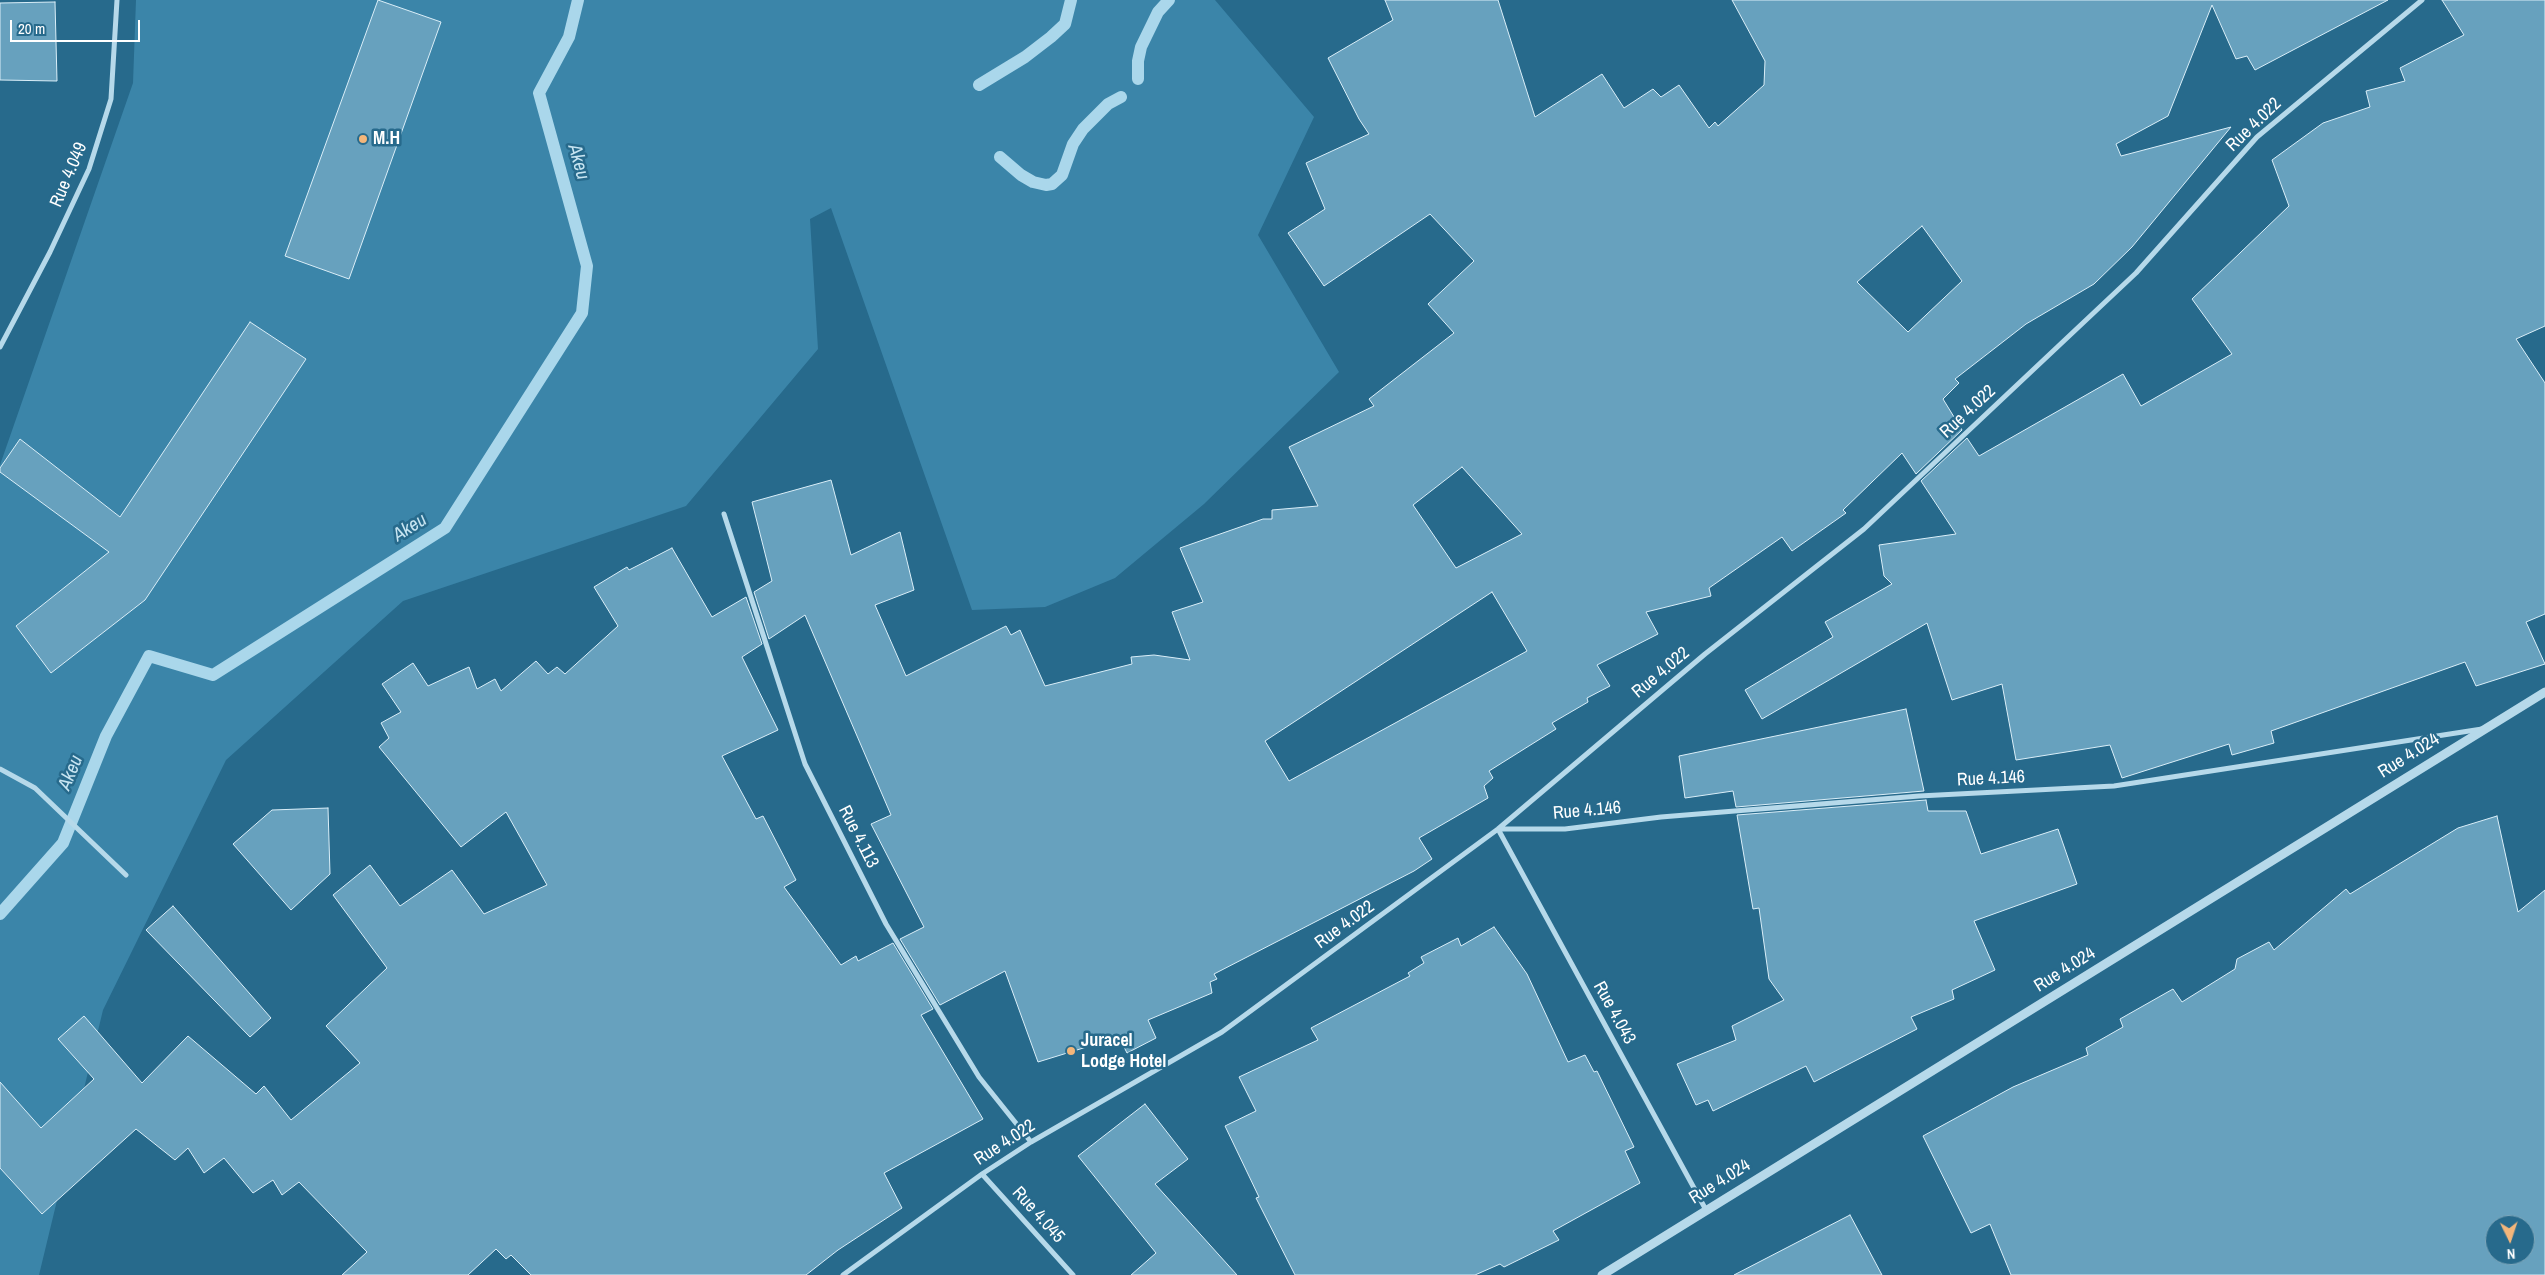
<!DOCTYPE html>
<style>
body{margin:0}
#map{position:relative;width:2545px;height:1275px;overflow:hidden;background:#276a8c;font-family:"Archivo Narrow",sans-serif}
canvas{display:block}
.north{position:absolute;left:2485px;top:1215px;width:50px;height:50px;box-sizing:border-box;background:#276a8c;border:1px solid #7da6ba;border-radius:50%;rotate:176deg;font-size:14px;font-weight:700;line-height:20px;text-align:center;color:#fff}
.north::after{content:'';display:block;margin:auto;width:18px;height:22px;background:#f3b67b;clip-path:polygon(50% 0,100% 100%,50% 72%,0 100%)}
.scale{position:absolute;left:10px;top:20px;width:130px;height:22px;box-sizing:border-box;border:2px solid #fff;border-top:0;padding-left:6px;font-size:15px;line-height:18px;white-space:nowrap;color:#fff;-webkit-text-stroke:4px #276a8c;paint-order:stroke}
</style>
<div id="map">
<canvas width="2545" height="1275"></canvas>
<div class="north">N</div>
<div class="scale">20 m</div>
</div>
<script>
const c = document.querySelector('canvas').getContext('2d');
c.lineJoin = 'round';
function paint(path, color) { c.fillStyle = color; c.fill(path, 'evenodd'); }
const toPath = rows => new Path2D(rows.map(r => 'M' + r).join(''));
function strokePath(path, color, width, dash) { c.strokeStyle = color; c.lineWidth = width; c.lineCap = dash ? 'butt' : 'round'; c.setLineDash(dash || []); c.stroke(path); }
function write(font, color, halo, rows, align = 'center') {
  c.font = font + ' "Archivo Narrow",sans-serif'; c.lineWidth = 5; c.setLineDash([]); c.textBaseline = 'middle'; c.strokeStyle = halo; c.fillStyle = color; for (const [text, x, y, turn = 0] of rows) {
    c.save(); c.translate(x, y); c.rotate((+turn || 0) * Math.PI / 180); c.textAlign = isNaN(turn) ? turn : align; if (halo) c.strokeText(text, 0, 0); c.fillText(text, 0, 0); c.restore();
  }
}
paint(toPath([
 [136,0,1215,0,1314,117,1258,235,1339,372,1204,504,1115,578,1045,607,972,610,831,208,810,219,818,349,686,506,403,601,226,760,103,1010,39,1275,0,1275,0,465,133,83]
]), '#3b85a9');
strokePath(toPath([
 [1138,79,1138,61,1141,47,1158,12,1169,0],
 [979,85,1025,57,1051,37,1065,24,1071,0],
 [1000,157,1021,175,1033,182,1046,185,1052,184,1062,175,1073,144,1083,129,1108,104,1121,97],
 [0,914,63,843,106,736,149,656,213,675,445,528,582,313,587,266,539,93,569,37,578,0]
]), '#aad7eb', 12);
const building = toPath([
 [378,0,441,22,349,279,285,256,378,0],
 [1385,0,1498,0,1535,117,1602,74,1624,108,1653,89,1661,97,1679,85,1709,128,1715,122,1718,126,1764,85,1765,61,1732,0,2388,0,2255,70,2247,56,2236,59,2212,5,2168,116,2116,144,2121,156,2231,127,2132,247,2094,284,2026,324,1955,379,1959,383,1943,399,1962,430,1916,474,1902,453,1843,510,1846,513,1792,551,1782,537,1709,588,1711,596,1646,612,1658,634,1597,665,1610,686,1587,698,1588,702,1552,723,1556,729,1489,771,1493,778,1484,786,1488,798,1419,838,1432,859,1414,871,1214,974,1217,979,1210,982,1212,993,1148,1020,1156,1038,1127,1053,1119,1037,1038,1062,1005,971,940,1005,900,939,924,927,871,824,891,815,805,615,769,639,754,592,772,581,752,502,831,480,851,555,900,532,914,590,875,605,906,676,1006,626,1011,635,1020,630,1045,686,1132,664,1131,657,1154,655,1190,660,1172,612,1203,602,1180,548,1263,519,1272,519,1272,510,1318,506,1289,447,1374,406,1369,399,1454,333,1428,304,1474,261,1430,214,1324,286,1288,233,1325,209,1306,163,1369,134,1359,119,1328,58,1393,20,1385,0],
 [1922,226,1962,281,1908,332,1857,282,1922,226],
 [1462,467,1522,534,1456,568,1413,505,1462,467],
 [1492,592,1527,651,1289,781,1265,741,1492,592],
 [2442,0,2545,0,2545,326,2516,339,2545,383,2545,614,2526,622,2545,664,2476,686,2465,662,2271,731,2274,743,2232,755,2229,744,2122,778,2110,745,2016,760,2002,684,1952,700,1927,623,1762,719,1745,690,1833,637,1825,622,1892,584,1884,576,1879,545,1956,534,1921,481,1967,438,1979,456,2123,374,2141,406,2232,354,2192,299,2289,206,2272,160,2323,123,2370,107,2366,91,2405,81,2400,68,2464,35,2442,0],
 [55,2,57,81,0,80,0,3,55,2],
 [250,322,306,359,145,600,51,673,16,626,109,552,0,472,0,468,20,439,120,517,250,322],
 [672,548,712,617,746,597,762,644,742,657,778,730,722,756,756,819,763,816,796,880,784,887,841,965,856,956,858,961,893,943,933,1009,921,1015,983,1119,884,1173,902,1208,838,1250,806,1275,531,1275,511,1255,506,1259,496,1249,468,1275,342,1275,367,1252,299,1182,282,1195,273,1180,253,1193,224,1158,204,1173,188,1148,175,1160,136,1129,42,1214,0,1168,0,1082,41,1128,94,1079,58,1039,84,1016,142,1083,188,1036,256,1094,264,1086,291,1120,360,1063,326,1026,387,968,333,895,370,865,400,906,452,870,484,914,547,885,506,812,461,847,379,747,389,738,381,723,401,712,382,684,413,663,428,686,469,667,477,689,495,679,501,691,536,661,548,674,557,667,565,674,618,626,594,587,627,567,629,570,672,548],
 [1906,709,1924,791,1736,807,1733,791,1685,798,1679,756,1906,709],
 [1926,800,1928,811,1966,811,1981,854,2058,829,2077,884,1974,921,1995,970,1952,990,1954,999,1911,1017,1917,1029,1814,1082,1806,1066,1713,1111,1708,1100,1696,1105,1677,1064,1736,1040,1732,1026,1784,1000,1769,979,1759,908,1753,909,1737,815,1926,800],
 [328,808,330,874,291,910,233,844,272,810,328,808],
 [2497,816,2518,912,2545,890,2545,1275,2011,1275,1990,1224,1971,1233,1923,1136,2013,1087,2088,1055,2086,1048,2123,1027,2120,1019,2173,989,2182,1002,2235,969,2237,959,2269,942,2274,950,2346,889,2350,894,2458,828,2497,816],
 [2495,1225,2525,1225,2525,1255,2495,1255,2495,1225],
 [173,906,271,1018,250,1037,146,930,173,906],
 [1494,927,1527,974,1568,1062,1585,1055,1594,1072,1597,1071,1634,1147,1625,1151,1640,1183,1553,1231,1559,1240,1504,1267,1500,1264,1475,1275,1295,1275,1256,1198,1259,1197,1225,1126,1256,1111,1239,1077,1318,1040,1311,1028,1410,976,1408,973,1424,963,1421,957,1458,938,1461,946,1494,927],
 [1145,1104,1188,1159,1155,1184,1237,1275,1131,1275,1156,1253,1078,1156,1145,1104],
 [1850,1215,1882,1275,1734,1275,1850,1215]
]);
paint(building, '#67a1be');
strokePath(building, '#daeef8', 1);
strokePath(toPath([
 [0,347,50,252,89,169,111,99,117,0],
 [724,514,805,764,886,924,979,1077,1031,1142],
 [0,769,35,788,126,875],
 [982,1174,1073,1275],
 [1706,1210,1498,829,1565,829,1661,817,1919,796,2114,786,2482,729],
 [843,1275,982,1174,1031,1142,1222,1032,1498,829,1705,654,1864,529,2136,273,2257,137,2422,0]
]), '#b6d9ea', 5);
strokePath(toPath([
 [1602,1275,2545,692]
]), '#b6d9ea', 9);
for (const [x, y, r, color] of [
 [363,139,5,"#f3b67b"],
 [1071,1051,5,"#f3b67b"]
]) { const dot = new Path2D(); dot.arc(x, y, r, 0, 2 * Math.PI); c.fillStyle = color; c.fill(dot); strokePath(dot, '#276a8c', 2); }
write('18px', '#fff', '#276a8c', [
 ["Rue 4.022",2254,125,-44],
 ["Rue 4.049",69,175,-67],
 ["Rue 4.022",1968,412,-43],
 ["Rue 4.022",1661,673,-40],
 ["Rue 4.024",2409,756,-32],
 ["Rue 4.146",1991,779,-3],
 ["Rue 4.146",1587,811,-5],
 ["Rue 4.113",858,837,63],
 ["Rue 4.022",1345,925,-36],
 ["Rue 4.024",2065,970,-32],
 ["Rue 4.043",1614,1013,61],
 ["Rue 4.022",1005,1143,-33],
 ["Rue 4.024",1720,1182,-32],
 ["Rue 4.045",1038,1215,48]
]);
write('bold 18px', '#fff', '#276a8c', [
 ["M.H",373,139],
 ["Juracel",1081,1041],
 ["Lodge Hotel",1081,1062]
], 'left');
write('italic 19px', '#c8e5f2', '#276a8c', [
 ["Akeu",578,162,74],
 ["Akeu",410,528,-32],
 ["Akeu",71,773,-68]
]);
</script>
